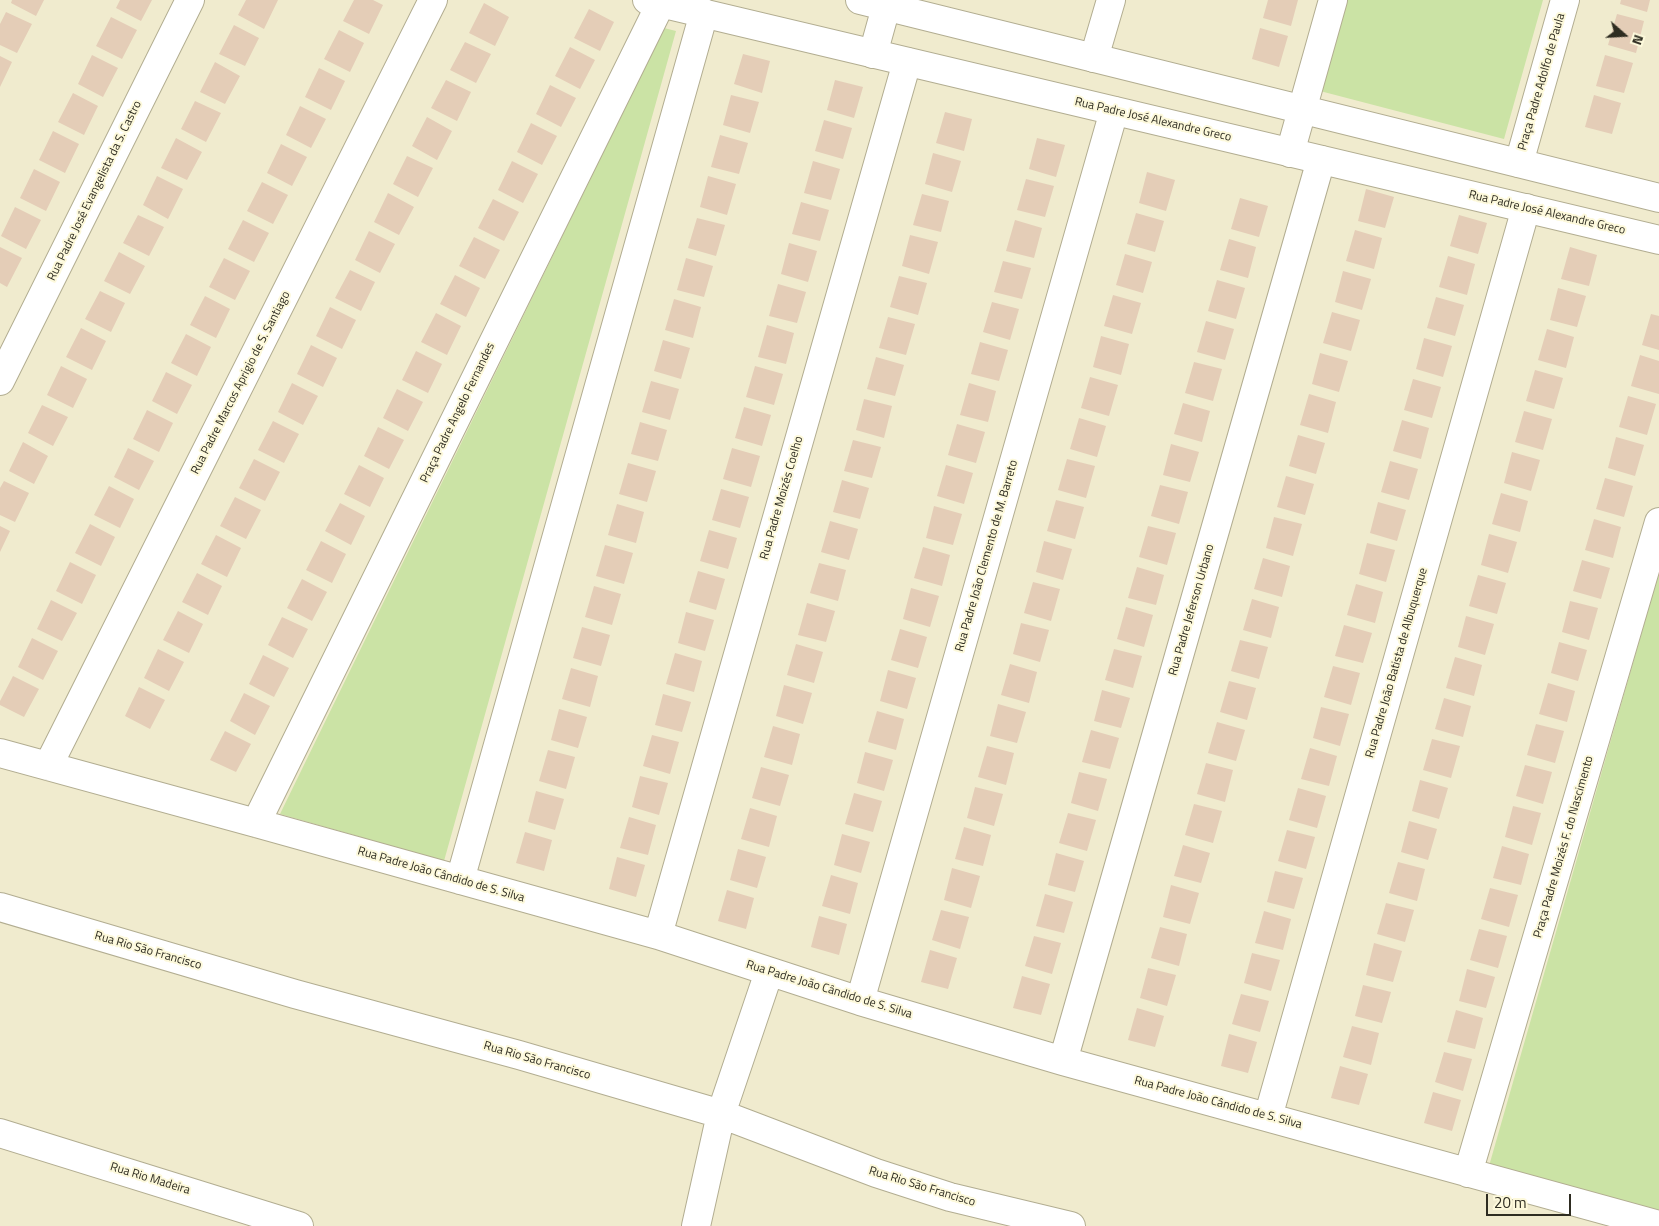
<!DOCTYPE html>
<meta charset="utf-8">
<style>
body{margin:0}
#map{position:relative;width:1659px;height:1226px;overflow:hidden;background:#f0ebce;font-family:"Titillium Web",sans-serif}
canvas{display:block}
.north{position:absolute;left:1599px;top:10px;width:50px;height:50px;-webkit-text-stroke:4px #fdf9db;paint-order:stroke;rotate:109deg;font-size:14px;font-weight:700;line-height:20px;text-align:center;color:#2e2c21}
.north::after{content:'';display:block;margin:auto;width:18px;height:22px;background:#2e2c21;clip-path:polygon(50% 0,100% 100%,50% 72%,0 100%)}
.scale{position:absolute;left:1486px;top:1194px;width:85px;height:22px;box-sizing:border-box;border:2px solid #2e2c21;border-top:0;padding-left:6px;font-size:15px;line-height:18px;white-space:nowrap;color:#2e2c21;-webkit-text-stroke:4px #fdf9db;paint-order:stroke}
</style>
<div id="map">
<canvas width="1659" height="1226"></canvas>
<div class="north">N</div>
<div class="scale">20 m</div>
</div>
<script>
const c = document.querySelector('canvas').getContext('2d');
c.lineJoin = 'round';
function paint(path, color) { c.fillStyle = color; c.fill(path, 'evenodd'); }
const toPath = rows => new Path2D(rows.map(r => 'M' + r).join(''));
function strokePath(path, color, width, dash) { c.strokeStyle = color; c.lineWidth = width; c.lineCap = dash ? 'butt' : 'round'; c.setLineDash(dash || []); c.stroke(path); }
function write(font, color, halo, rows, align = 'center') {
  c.font = font + ' "Titillium Web",sans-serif'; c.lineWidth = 4; c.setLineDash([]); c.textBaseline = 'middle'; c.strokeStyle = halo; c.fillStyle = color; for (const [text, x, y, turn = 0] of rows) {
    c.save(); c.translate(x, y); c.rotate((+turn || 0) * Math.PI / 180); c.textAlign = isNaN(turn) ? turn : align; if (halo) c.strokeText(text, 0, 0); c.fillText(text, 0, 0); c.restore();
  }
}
paint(toPath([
 [1346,0,1543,0,1504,139,1320,91],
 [664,28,676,31,444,861,280,814],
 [1659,572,1659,1211,1489,1166]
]), '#cbe3a5');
paint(toPath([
 [12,0,44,0,36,16,11,3],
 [120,0,152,0,141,21,116,8],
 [246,0,278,0,264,29,238,15],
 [354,0,373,0,383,5,369,34,343,21],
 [1268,0,1298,0,1291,26,1263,18],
 [1621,0,1650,0,1647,12,1620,4],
 [484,3,509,17,495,46,469,33],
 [589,9,614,22,600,51,574,38],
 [6,12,32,24,17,53,0,45,0,24],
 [1617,14,1644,21,1636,53,1608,45],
 [111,17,137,30,122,59,96,46],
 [234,25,259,38,245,66,219,54],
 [1260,28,1288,36,1279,67,1252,59],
 [339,30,364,43,350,72,324,59],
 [465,42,491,54,476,83,450,70],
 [570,47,595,60,580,89,555,76],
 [743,54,770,61,762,93,734,84],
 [92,55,118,68,103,97,78,84],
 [1605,55,1633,63,1624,93,1596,86],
 [0,56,12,62,0,87],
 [215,62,240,76,225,104,200,92],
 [319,68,345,81,331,110,305,97],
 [446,80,471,92,457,121,431,108],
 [835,80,863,87,854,118,827,110],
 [550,85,576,98,561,127,536,114],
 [73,93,98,106,84,135,58,122],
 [731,95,759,102,750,133,723,125],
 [1594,95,1621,103,1612,134,1585,127],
 [195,101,221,113,206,142,181,129],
 [300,106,326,119,311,148,286,135],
 [945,112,972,119,964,151,936,143],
 [427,117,452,131,437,160,412,146],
 [824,120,852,128,843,159,815,151],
 [531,123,557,136,542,165,517,152],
 [53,131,79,144,65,173,39,160],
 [720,135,748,143,739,174,711,167],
 [176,138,202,152,187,180,161,168],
 [1037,138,1065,145,1056,177,1029,169],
 [281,144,307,157,292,186,267,173],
 [933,153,961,161,952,192,925,184],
 [407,156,433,168,418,197,393,184],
 [512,161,538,174,523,203,498,190],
 [813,161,840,169,831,200,804,193],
 [34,169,60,182,46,211,20,198],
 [1147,172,1175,180,1166,211,1139,203],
 [157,176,183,189,168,219,143,205],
 [708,176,736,184,727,215,700,207],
 [1026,179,1054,186,1045,217,1017,210],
 [262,182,288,195,273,224,247,211],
 [1366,189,1394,197,1385,228,1358,221],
 [388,193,414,207,399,235,374,222],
 [922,194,949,201,941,232,913,225],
 [1240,198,1268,206,1259,237,1231,229],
 [493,199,519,212,504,241,478,228],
 [801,202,829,210,820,241,792,234],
 [15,207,41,220,26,249,1,236],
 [1136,213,1164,221,1155,252,1127,244],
 [138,215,164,227,149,256,123,243],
 [1459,215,1487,223,1478,254,1450,246],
 [697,218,725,225,716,256,688,248],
 [243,220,269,233,254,262,228,249],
 [1015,220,1042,228,1034,258,1006,251],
 [1355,230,1382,238,1374,269,1346,261],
 [369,231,395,244,380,273,355,260],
 [910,235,938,242,929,274,902,266],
 [474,237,500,250,485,279,459,266],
 [1229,239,1256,247,1248,278,1220,270],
 [789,243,817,251,808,282,781,274],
 [0,247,22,258,7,287,0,283],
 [1570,247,1597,255,1589,286,1561,279],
 [119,252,145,266,130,294,104,281],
 [1125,254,1152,262,1143,293,1116,285],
 [1448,256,1475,264,1467,295,1439,287],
 [224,258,250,271,235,300,209,287],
 [686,258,713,266,704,297,677,290],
 [1003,261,1031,268,1022,299,994,292],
 [350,270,375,282,361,311,335,298],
 [1343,271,1371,279,1362,310,1335,302],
 [455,275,480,288,466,317,440,304],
 [899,276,927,283,918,315,890,307],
 [1217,280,1245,288,1236,319,1208,311],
 [778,284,806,292,797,323,769,316],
 [1558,288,1586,296,1577,327,1550,320],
 [100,291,125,303,111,332,85,319],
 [1113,295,1141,303,1132,334,1104,326],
 [205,296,230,309,216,338,190,325],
 [1436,297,1464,305,1455,336,1427,328],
 [674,299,701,307,693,338,665,330],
 [992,302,1019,309,1010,340,983,332],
 [330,307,356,320,342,349,316,336],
 [1332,312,1360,320,1351,351,1323,343],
 [436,313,461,326,447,355,421,342],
 [1651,314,1659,316,1659,350,1642,345],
 [888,317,915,324,906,355,879,348],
 [1206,321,1234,329,1225,360,1197,352],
 [767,325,794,333,786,364,758,357],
 [81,328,106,341,92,370,66,357],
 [1547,329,1574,337,1566,368,1538,360],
 [186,334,211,347,197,376,171,363],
 [1101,336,1129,344,1121,375,1093,367],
 [1424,338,1452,346,1443,377,1416,369],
 [663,340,690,348,681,379,654,371],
 [980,342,1008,350,999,381,971,374],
 [311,345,337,358,323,387,297,374],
 [416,351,442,364,428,393,402,380],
 [1320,353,1348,361,1339,392,1312,384],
 [1640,355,1659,361,1659,394,1631,386],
 [876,357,904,365,895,396,867,389],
 [1194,362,1222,369,1213,401,1185,393],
 [61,366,87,379,73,408,47,395],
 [755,366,783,374,774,405,746,397],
 [1535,370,1563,378,1554,409,1526,401],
 [166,372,192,385,177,414,152,401],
 [1090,377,1118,385,1109,416,1081,408],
 [1413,379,1441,387,1432,418,1404,410],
 [651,381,679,389,670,420,642,412],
 [292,383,318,396,303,425,278,412],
 [969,383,996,391,988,422,960,415],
 [397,389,423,402,408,431,383,418],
 [1309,394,1336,402,1328,433,1300,425],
 [1628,396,1656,404,1647,435,1619,427],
 [864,399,892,406,884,438,856,430],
 [1183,403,1210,411,1202,442,1174,434],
 [42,405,68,417,53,446,28,433],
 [744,407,771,415,762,446,735,438],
 [147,410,173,423,159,452,133,439],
 [1524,411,1552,419,1543,450,1515,442],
 [1079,418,1106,426,1097,457,1070,449],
 [1402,420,1429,428,1421,459,1393,451],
 [273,421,299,434,284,463,258,450],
 [640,422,667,430,658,461,631,454],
 [957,424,985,432,976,463,948,455],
 [378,427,404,440,389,469,364,456],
 [1298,435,1325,443,1316,474,1289,466],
 [1616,437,1644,445,1635,476,1608,468],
 [853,440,881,447,872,478,844,471],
 [23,442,48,456,34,484,9,471],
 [1171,444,1199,452,1190,482,1163,475],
 [128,448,154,461,139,490,114,477],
 [732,448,760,456,751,487,723,479],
 [1512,452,1540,460,1531,491,1504,483],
 [254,459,280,472,265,501,239,488],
 [1067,459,1095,466,1086,498,1058,490],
 [1390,461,1418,469,1409,500,1381,492],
 [628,463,656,471,647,502,619,494],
 [359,465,384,478,370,507,344,494],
 [946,465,973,473,964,504,937,496],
 [1286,476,1314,484,1305,515,1277,507],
 [1605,478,1633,486,1624,517,1596,509],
 [842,480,869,488,860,519,833,512],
 [4,481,29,493,15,522,0,515,0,488],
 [1160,485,1188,492,1179,524,1151,516],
 [109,486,134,499,120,528,94,515],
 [721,489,749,497,740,528,712,520],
 [1501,493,1528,501,1520,532,1492,524],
 [235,497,261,510,246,539,220,526],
 [1056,500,1084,507,1075,539,1047,531],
 [1378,502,1406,510,1397,541,1370,533],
 [340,503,365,516,351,545,325,531],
 [617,504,644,512,636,543,608,535],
 [934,506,962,514,953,545,926,538],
 [1274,517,1302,524,1293,556,1266,548],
 [1594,519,1621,527,1613,558,1585,550],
 [830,521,858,529,849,560,821,552],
 [90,524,115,537,101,566,75,553],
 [0,526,10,531,0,552],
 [1148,526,1176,533,1167,565,1139,557],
 [709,530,737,538,728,569,700,561],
 [1489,534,1517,542,1508,573,1481,565],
 [216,535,241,548,227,577,201,564],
 [321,541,346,554,332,583,306,570],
 [1044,541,1072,549,1063,580,1036,572],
 [1367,543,1395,550,1386,582,1359,574],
 [605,545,633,553,624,584,596,576],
 [923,547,950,555,942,586,914,578],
 [1263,558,1290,566,1282,597,1254,589],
 [1582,560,1610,568,1601,599,1573,591],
 [70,562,96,575,82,604,56,591],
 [819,563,846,570,838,601,810,593],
 [1137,567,1164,575,1156,605,1128,598],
 [698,571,725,579,716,610,689,602],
 [197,573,222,586,208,615,182,602],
 [1478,575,1506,583,1497,614,1469,606],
 [302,579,327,592,312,621,287,608],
 [1033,582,1060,589,1051,621,1024,613],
 [1356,584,1383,592,1375,623,1347,615],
 [594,586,621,594,612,625,585,617],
 [911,588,939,596,930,627,903,619],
 [1252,599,1279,607,1271,638,1243,630],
 [51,600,77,613,62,641,37,629],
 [1570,601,1598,608,1589,640,1562,632],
 [807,603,835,611,826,642,798,635],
 [1126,607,1153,615,1144,647,1117,639],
 [178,611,203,624,189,653,163,640],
 [686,612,714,620,705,651,678,643],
 [1466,616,1494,624,1485,655,1458,647],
 [282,617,308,629,293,658,268,645],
 [1021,623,1049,630,1040,662,1013,654],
 [1344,625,1372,633,1363,663,1335,656],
 [582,627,610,635,601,666,573,658],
 [900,629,927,637,918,668,891,660],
 [32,638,58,651,43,680,18,667],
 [1240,640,1268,647,1259,679,1231,671],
 [1559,642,1587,650,1578,681,1551,673],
 [796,644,823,652,814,683,787,675],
 [158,649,184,662,169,691,144,678],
 [1114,649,1142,656,1133,688,1105,680],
 [675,653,702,661,694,692,666,684],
 [263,655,289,668,274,697,249,684],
 [1455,657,1482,665,1474,696,1446,688],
 [1010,664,1037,672,1029,703,1001,695],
 [1333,666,1360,673,1351,705,1324,697],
 [571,668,598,676,590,707,562,699],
 [888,670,916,678,907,709,880,701],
 [13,676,39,689,24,717,0,705,0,701],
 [1229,681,1256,688,1247,720,1220,712],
 [1548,683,1575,691,1567,722,1539,714],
 [784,685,812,693,803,724,776,716],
 [139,687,165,700,150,729,125,716],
 [1102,690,1130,698,1121,728,1094,721],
 [244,693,270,706,255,735,230,721],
 [663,694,691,702,682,732,655,725],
 [1444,698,1471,706,1463,737,1435,729],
 [998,704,1026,712,1017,743,990,736],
 [1321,707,1349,714,1340,746,1313,738],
 [559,709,587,717,578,748,551,740],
 [877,711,904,719,896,750,868,742],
 [1217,722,1245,730,1236,761,1208,753],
 [1536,724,1564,731,1555,763,1527,755],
 [773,726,800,734,792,765,764,757],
 [1091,730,1119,738,1110,769,1082,762],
 [225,731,251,744,236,772,210,760],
 [652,735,679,742,670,774,643,766],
 [1432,739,1460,746,1451,778,1423,770],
 [987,746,1014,753,1006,785,978,777],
 [1310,748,1337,756,1329,786,1301,779],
 [548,750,575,757,566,789,539,781],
 [865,752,893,760,884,791,857,783],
 [1206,763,1233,770,1225,802,1197,794],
 [1525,765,1552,772,1543,804,1516,796],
 [761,767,789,775,780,806,752,798],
 [1079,772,1107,779,1098,811,1071,803],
 [640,776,668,783,659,815,632,807],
 [1420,780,1448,788,1439,819,1412,811],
 [975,787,1003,794,994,826,967,818],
 [1298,788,1326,796,1317,828,1289,820],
 [536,791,564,799,555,830,528,822],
 [854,793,882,801,873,832,845,824],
 [1194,804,1222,811,1213,843,1185,835],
 [1513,806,1541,813,1532,845,1505,837],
 [750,808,777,816,769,847,741,839],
 [1068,813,1096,820,1087,851,1059,843],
 [629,817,656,825,648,855,620,848],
 [1409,821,1437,829,1428,860,1401,852],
 [964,827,991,835,983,866,955,859],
 [1287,830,1315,837,1306,869,1278,861],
 [525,832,552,840,544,871,516,863],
 [842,834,870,842,861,873,834,865],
 [1183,845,1210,853,1201,883,1174,876],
 [1502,846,1529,854,1521,885,1493,878],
 [738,849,766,857,757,888,730,880],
 [1056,853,1084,861,1075,892,1048,885],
 [617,857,645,865,636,897,609,889],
 [1398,862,1425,869,1417,901,1389,893],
 [952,868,980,876,971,908,944,900],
 [1275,871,1303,878,1294,909,1267,902],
 [831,875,858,883,850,914,822,906],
 [1171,885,1199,893,1190,924,1163,917],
 [1490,888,1518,895,1509,927,1481,919],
 [727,890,754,898,746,929,718,921],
 [1045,894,1073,902,1064,933,1036,926],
 [1386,903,1414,910,1405,942,1377,934],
 [941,910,969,917,960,949,932,940],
 [1264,911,1291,919,1283,950,1255,943],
 [819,916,847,924,839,955,811,947],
 [1160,927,1187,934,1179,966,1151,958],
 [1479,929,1507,936,1498,968,1470,960],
 [1034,936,1061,943,1052,974,1025,966],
 [1374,943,1402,951,1393,982,1366,975],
 [930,950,957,958,948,989,921,982],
 [1252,953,1280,960,1271,991,1244,983],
 [1148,968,1176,975,1167,1006,1140,998],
 [1467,969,1495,977,1486,1008,1459,1001],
 [1022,976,1050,984,1041,1015,1013,1008],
 [1363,985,1391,992,1382,1023,1355,1016],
 [1241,994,1269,1001,1260,1032,1232,1024],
 [1137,1008,1164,1016,1155,1047,1128,1040],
 [1456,1010,1483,1018,1475,1049,1447,1042],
 [1352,1026,1379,1033,1371,1065,1343,1057],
 [1229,1034,1257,1042,1248,1073,1221,1066],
 [1444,1052,1472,1059,1463,1091,1435,1082],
 [1340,1066,1368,1074,1359,1105,1331,1098],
 [1433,1092,1461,1100,1452,1131,1424,1123]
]), '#e4cdb7');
const street = toPath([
 [873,54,888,0],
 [1094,58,1111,0],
 [1290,153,1333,0],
 [1519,163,1565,0],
 [0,381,190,0],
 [0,753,256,823,658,935,860,1001,1063,1061,1659,1225],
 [48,766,433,0],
 [256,823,661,3],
 [460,880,704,13],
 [0,907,295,994,519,1055,721,1114,876,1173,950,1197,1071,1226],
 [658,935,907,62],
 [860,1001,1114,111],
 [1063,1061,1321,160],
 [1268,1117,1526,208],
 [0,1133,299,1226],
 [1468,1173,1659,522],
 [696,1226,721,1114,769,972]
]);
const secondary = toPath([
 [647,0,1659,240],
 [860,0,1659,198]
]);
strokePath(street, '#b2ad91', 30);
strokePath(secondary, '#b2ad91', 30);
strokePath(street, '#fff', 28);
strokePath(secondary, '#fff', 28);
write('12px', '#2e2c21', '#fdf9db', [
 ["Praça Padre Adolfo de Paula",1542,82,-74],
 ["Rua Padre José Alexandre Greco",1153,120,13],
 ["Rua Padre José Evangelista da S. Castro",95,191,-64],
 ["Rua Padre José Alexandre Greco",1547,213,13],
 ["Rua Padre Marcos Aprigio de S. Santiago",241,383,-63],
 ["Praça Padre Angelo Fernandes",458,413,-64],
 ["Rua Padre Moizés Coelho",782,498,-74],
 ["Rua Padre João Clemento de M. Barreto",987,556,-74],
 ["Rua Padre Jeferson Urbano",1192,610,-74],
 ["Rua Padre João Batista de Albuquerque",1397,663,-74],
 ["Praça Padre Moizés F. do Nascimento",1564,847,-74],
 ["Rua Padre João Cândido de S. Silva",441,875,16],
 ["Rua Rio São Francisco",148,951,16],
 ["Rua Padre João Cândido de S. Silva",829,990,17],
 ["Rua Rio São Francisco",537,1061,16],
 ["Rua Padre João Cândido de S. Silva",1218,1103,15],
 ["Rua Rio Madeira",150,1179,17],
 ["Rua Rio São Francisco",922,1187,17]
]);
</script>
